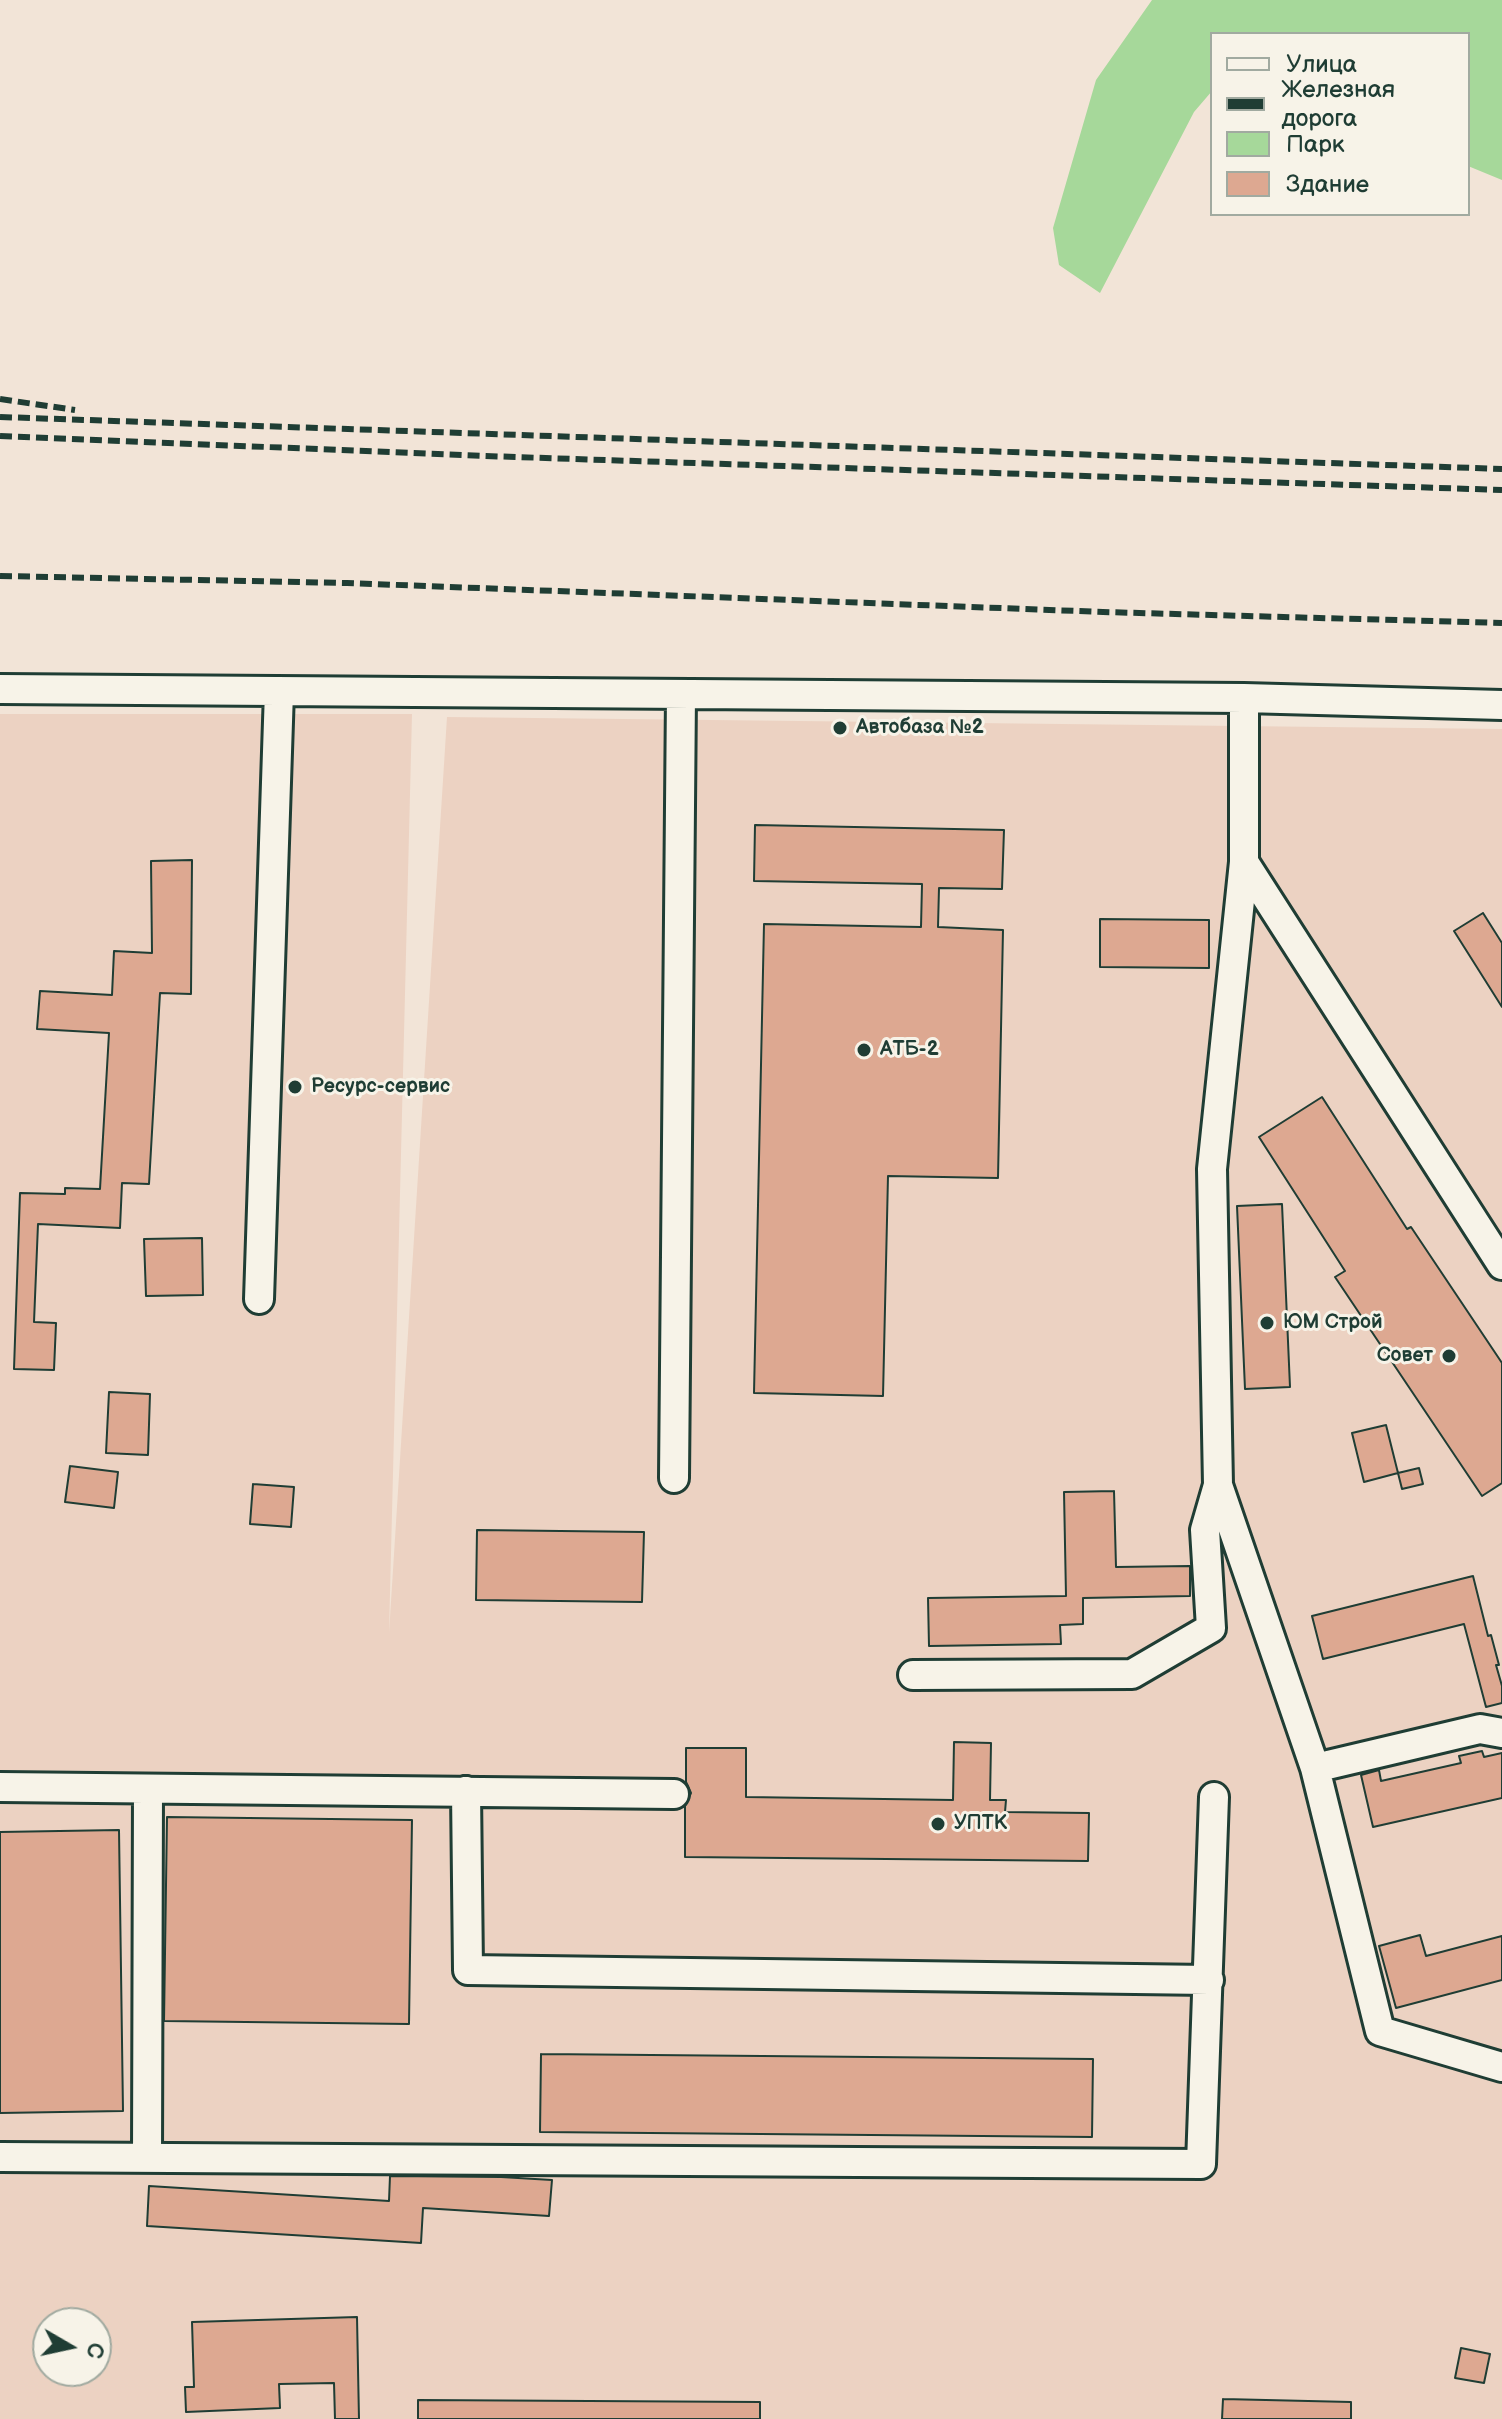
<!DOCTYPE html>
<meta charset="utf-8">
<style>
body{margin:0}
#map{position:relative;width:1502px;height:2419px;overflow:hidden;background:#f2e4d7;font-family:"Balsamiq Sans",sans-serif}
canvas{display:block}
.legend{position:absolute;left:1210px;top:32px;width:260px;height:184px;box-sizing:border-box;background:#f7f3e8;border:2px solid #a1aaa0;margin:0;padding:10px 14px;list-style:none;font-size:24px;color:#1f3d34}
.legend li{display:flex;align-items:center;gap:16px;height:40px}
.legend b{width:40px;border:2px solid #a1aaa0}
.north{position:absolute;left:32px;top:2307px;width:80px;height:80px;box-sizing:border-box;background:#f7f3e8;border:2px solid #a1aaa0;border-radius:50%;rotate:99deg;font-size:22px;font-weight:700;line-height:32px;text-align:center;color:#1f3d34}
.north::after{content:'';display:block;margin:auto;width:28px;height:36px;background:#1f3d34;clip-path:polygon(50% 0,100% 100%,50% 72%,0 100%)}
</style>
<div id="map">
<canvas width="1502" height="2419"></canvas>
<ul class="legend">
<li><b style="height:10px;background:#f7f3e8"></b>Улица</li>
<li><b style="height:10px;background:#1f3d34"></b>Железная дорога</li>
<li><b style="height:22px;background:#a6d89a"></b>Парк</li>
<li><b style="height:22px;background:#dda891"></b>Здание</li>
</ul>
<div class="north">С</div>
</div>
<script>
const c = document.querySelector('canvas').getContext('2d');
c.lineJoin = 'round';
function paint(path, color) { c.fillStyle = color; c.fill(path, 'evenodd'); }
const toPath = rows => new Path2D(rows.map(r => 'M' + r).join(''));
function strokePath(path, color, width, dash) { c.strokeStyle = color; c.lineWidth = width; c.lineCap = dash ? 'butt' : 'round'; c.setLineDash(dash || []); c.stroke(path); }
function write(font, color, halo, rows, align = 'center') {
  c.font = font + ' "Balsamiq Sans",sans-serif'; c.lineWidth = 6; c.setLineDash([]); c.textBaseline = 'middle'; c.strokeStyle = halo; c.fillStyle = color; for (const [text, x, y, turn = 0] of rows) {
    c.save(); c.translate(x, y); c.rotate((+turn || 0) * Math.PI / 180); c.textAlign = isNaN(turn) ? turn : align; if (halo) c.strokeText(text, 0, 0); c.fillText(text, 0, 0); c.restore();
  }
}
paint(toPath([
 [0,714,412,714,389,1633,447,717,1502,729,1502,2419,0,2419],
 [48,2323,96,2323,96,2371,48,2371]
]), '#ecd2c2');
paint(toPath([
 [1152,0,1502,0,1502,180,1468,166,1468,34,1212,34,1212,91,1194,112,1100,293,1059,265,1053,228,1096,80]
]), '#a6d89a');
const building = toPath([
 [755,825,1004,830,1002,889,939,888,938,927,1003,930,998,1178,888,1176,883,1396,754,1393,764,924,921,927,922,884,754,881,755,825],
 [192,860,191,994,160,993,149,1184,122,1183,120,1228,38,1224,34,1322,56,1323,54,1370,14,1369,20,1193,65,1194,65,1188,100,1189,109,1033,37,1029,40,991,112,995,114,951,152,953,151,861,192,860],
 [1483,913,1502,943,1502,1007,1454,931,1483,913],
 [1100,919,1209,920,1209,968,1100,967,1100,919],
 [1322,1097,1407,1229,1411,1227,1502,1363,1502,1483,1482,1496,1335,1277,1345,1271,1259,1137,1322,1097],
 [1282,1204,1290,1387,1245,1389,1237,1206,1282,1204],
 [202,1238,203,1295,146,1296,144,1239,202,1238],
 [109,1392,150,1394,148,1455,106,1453,109,1392],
 [1386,1425,1398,1473,1364,1482,1352,1433,1386,1425],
 [70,1466,118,1472,114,1508,65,1502,70,1466],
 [1419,1468,1423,1484,1402,1489,1398,1473,1419,1468],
 [253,1484,294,1487,291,1527,250,1524,253,1484],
 [1114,1491,1116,1567,1190,1566,1190,1596,1083,1598,1083,1624,1060,1625,1061,1644,929,1646,928,1598,1066,1596,1064,1492,1114,1491],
 [477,1530,644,1532,642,1602,476,1600,477,1530],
 [1473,1576,1488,1636,1491,1635,1499,1665,1496,1665,1502,1686,1502,1703,1486,1707,1464,1624,1323,1659,1312,1616,1473,1576],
 [954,1742,991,1743,990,1800,1006,1800,1005,1812,1089,1813,1088,1861,685,1857,685,1806,691,1793,686,1782,686,1748,746,1748,746,1797,953,1800,954,1742],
 [1482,1751,1484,1757,1502,1753,1502,1798,1373,1827,1361,1775,1379,1770,1381,1781,1461,1763,1459,1756,1482,1751],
 [167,1817,412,1820,409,2024,164,2021,167,1817],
 [119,1830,123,2111,0,2113,0,1832,119,1830],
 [1420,1935,1426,1956,1502,1936,1502,1980,1396,2008,1379,1946,1420,1935],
 [541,2054,1093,2059,1092,2137,540,2132,541,2054],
 [390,2176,501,2177,552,2180,549,2216,423,2208,421,2243,147,2226,149,2186,389,2201,390,2176],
 [357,2317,359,2419,335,2419,334,2383,279,2384,280,2408,186,2412,185,2387,194,2387,192,2322,357,2317],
 [1461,2348,1490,2354,1484,2383,1455,2378,1461,2348],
 [1223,2399,1351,2402,1351,2419,1222,2419,1223,2399],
 [418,2400,760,2402,760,2419,418,2419,418,2400]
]);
paint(building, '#dda891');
strokePath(building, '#1f3d34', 2);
const minor = toPath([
 [0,689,1244,698,1502,705],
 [1244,698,1244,862,1212,1169,1218,1485,1315,1768,1380,2031,1502,2067],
 [1244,862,1502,1265],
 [259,1299,279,691],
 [674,1478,681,694],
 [913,1675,1132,1674,1211,1628,1205,1530,1218,1485],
 [1315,1768,1480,1729,1502,1733],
 [0,1787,674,1794],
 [466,1791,468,1970,1209,1980],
 [0,2157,1201,2164,1214,1797],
 [147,2158,148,1790]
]);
strokePath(minor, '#1f3d34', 34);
strokePath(minor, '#f7f3e8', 28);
strokePath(toPath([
 [0,399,75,410],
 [0,417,1502,469],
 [0,436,485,456,1502,490],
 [0,576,347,583,1103,612,1502,623]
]), '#1f3d34', 6, [12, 6]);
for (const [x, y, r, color] of [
 [840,728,8,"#1f3d34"],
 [864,1050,8,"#1f3d34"],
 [295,1087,8,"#1f3d34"],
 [1267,1323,8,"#1f3d34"],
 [1449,1356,8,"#1f3d34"],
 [938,1824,8,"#1f3d34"]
]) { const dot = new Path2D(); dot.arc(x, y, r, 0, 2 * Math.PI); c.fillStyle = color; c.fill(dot); strokePath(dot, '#f7f3e8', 3); }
write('bold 20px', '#1f3d34', '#f7f3e8', [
 ["Автобаза №2",856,728],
 ["АТБ-2",880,1050],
 ["Ресурс-сервис",311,1087],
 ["ЮМ Строй",1283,1323],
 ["Совет",1433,1356,"right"],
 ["УПТК",954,1824]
], 'left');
</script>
